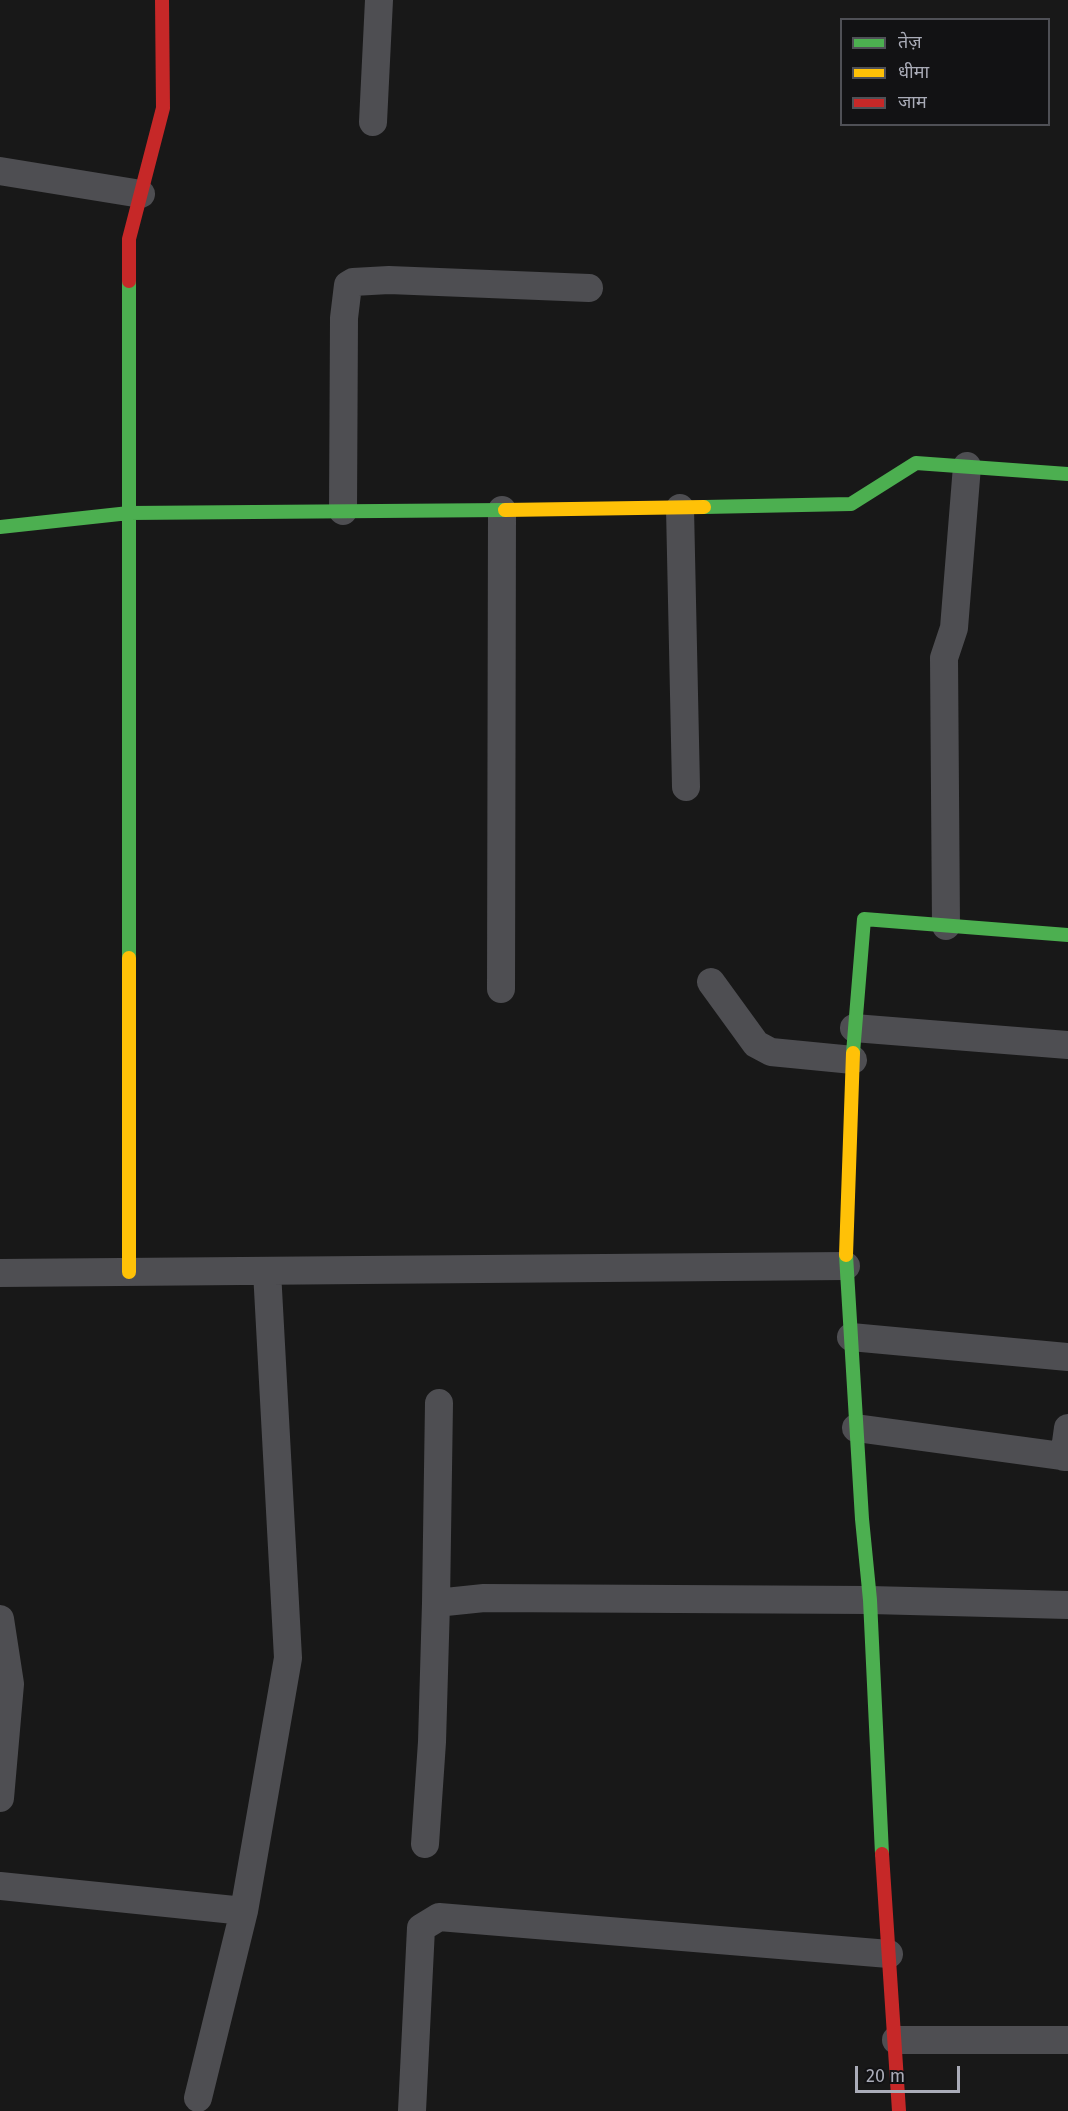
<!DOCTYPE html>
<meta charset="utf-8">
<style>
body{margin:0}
#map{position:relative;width:1068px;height:2111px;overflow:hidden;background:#181818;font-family:"Fira Sans","Noto Sans Devanagari",sans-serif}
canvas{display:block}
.legend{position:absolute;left:840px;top:18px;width:210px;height:108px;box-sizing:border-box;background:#121214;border:2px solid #4f5056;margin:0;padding:8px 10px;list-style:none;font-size:18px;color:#aaacb8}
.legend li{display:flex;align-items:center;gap:12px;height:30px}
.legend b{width:30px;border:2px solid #4f5056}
.scale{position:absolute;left:855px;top:2066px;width:105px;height:27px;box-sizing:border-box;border:3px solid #aaacb8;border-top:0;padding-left:8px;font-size:18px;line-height:21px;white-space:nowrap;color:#aaacb8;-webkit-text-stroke:4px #121214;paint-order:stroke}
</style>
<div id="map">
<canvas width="1068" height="2111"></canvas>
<ul class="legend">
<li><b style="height:8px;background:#4caf50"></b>तेज़</li>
<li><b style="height:8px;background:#ffc107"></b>धीमा</li>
<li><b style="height:8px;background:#c62828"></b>जाम</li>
</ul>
<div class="scale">20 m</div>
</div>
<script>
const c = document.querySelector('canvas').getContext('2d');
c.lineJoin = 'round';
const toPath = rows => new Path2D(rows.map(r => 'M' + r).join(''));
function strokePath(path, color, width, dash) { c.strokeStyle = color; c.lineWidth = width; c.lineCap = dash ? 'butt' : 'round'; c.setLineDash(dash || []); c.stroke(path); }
strokePath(toPath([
 [373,122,379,0],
 [0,171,141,194],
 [680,508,686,787],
 [343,511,344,318,348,285,353,282,389,280,589,288],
 [946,926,944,658,954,628,967,466],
 [711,982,756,1044,771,1052,853,1060],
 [501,989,502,510],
 [854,1028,1068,1045],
 [0,1273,846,1266],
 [851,1337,1068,1357],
 [856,1428,1068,1457],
 [1064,1457,1068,1428],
 [436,1603,484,1598,870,1600,1068,1605],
 [0,1619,10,1684,0,1798],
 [425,1844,432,1742,436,1603,439,1403],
 [0,1886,244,1911],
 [896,2040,1068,2040],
 [198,2098,244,1911,288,1658,267,1271],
 [412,2111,421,1928,439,1917,889,1954]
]), '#4e4e52', 28);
strokePath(toPath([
 [129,281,129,958],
 [704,507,851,504,916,463,1068,474],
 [0,527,129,513,505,510],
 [853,1053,864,919,1068,935],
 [846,1255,862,1519,870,1600,882,1854]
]), '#4caf50', 14);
strokePath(toPath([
 [505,510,704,507],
 [129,958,129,1272],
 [846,1255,853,1053]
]), '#ffc107', 14);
strokePath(toPath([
 [129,281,129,239,163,108,162,0],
 [882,1854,899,2111]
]), '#c62828', 14);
</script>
